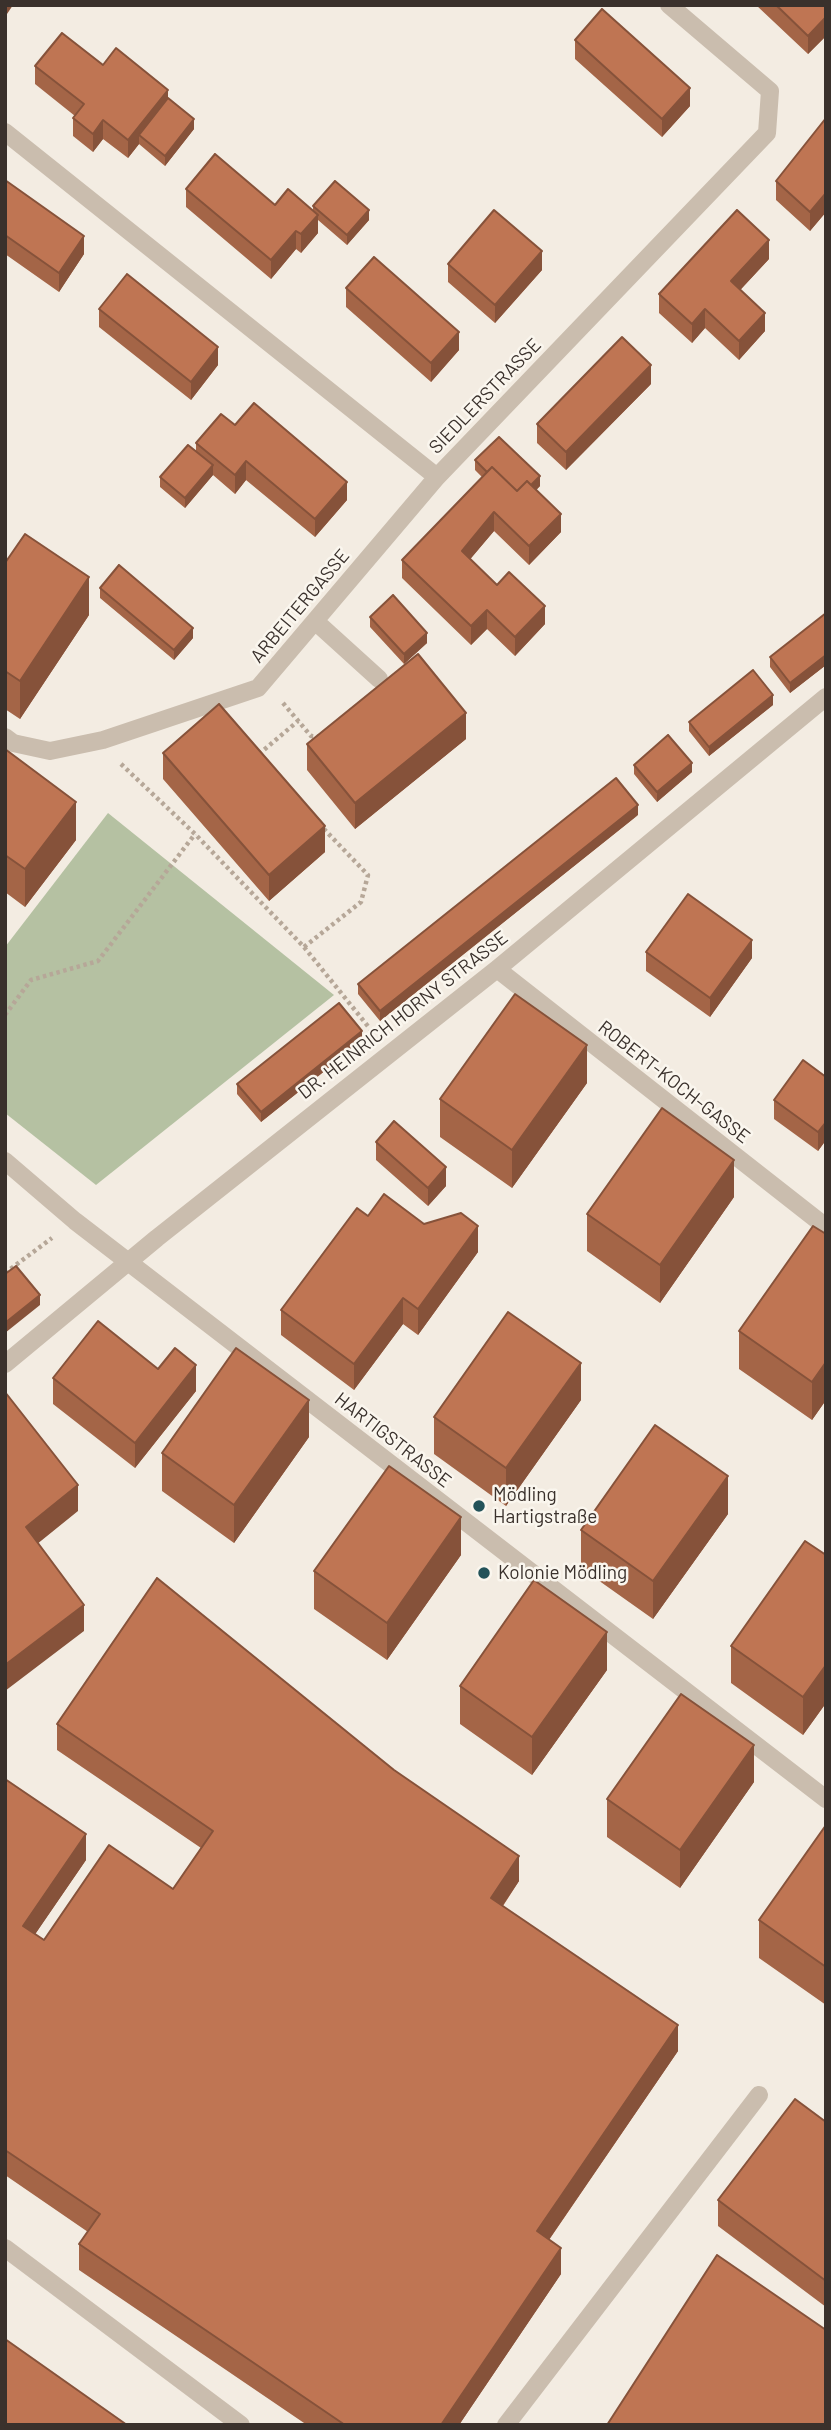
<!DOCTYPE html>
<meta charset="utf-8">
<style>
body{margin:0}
#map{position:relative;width:831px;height:2430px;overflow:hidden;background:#f3ece2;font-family:Barlow,sans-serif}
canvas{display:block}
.frame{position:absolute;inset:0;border:7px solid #3a312c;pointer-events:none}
</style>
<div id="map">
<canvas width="831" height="2430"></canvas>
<div class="frame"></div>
</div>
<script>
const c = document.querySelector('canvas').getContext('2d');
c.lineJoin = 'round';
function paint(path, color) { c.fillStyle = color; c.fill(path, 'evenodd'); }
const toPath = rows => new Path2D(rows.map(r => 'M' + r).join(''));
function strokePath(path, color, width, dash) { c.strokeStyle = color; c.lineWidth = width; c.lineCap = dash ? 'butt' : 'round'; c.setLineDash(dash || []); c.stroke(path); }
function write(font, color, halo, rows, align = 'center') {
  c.font = font + ' Barlow,sans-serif'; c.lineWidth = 5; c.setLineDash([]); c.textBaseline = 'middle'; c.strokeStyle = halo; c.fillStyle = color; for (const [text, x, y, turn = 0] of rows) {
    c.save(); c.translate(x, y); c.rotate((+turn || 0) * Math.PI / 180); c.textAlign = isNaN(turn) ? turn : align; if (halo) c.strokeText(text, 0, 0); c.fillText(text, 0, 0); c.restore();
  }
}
paint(toPath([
 [108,813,334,995,96,1185,5,1113,5,947]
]), '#b5c1a2');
strokePath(toPath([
 [283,703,311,736,322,737],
 [259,754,298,721],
 [121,764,195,834,304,947,371,1030],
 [304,947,361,902,368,875,322,827],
 [5,1015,31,980,98,961,195,834],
 [5,1273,52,1238]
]), '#b6a798', 4.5, [3.5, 3.5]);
strokePath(toPath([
 [5,132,437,477],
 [315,621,379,679],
 [5,737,13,743,50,751,103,740,258,688,437,477,767,133,770,91,669,5],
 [497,969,826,1227],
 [5,1161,75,1221,826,1799],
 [5,1364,157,1238,497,969,826,697],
 [5,2248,241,2425],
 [506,2425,759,2095]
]), '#cabdae', 18);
paint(toPath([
 [756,5,826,5,826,36,808,54],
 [575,40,690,106,662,137,575,59],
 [103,65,168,98,194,129,165,166,139,144,128,158,103,139,93,152,73,136,73,118,75,116,35,84,35,66],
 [826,118,826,212,810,231,776,200,776,181],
 [5,180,84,254,59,292,5,254],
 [186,189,275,205,313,210,313,206,369,220,347,245,318,220,318,233,301,253,296,249,271,279,186,207],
 [769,259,740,290,765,331,739,360,705,328,692,343,659,313,659,294],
 [448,264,542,270,495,323,448,282],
 [346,288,459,350,431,382,346,307],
 [99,309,218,365,191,400,99,327],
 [651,384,566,470,537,443,537,424],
 [235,425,347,500,315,537,246,480,235,494,213,475,185,508,160,487,160,477,196,452,196,443],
 [475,460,540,486,536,490,561,532,529,565,494,531,470,559,497,585,545,624,515,656,487,629,471,645,402,578,402,560,482,477,475,470],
 [5,563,89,615,20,719,5,709],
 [100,588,193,638,174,660,100,598],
 [826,613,826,665,790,693,770,667,770,657],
 [370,617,427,643,404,664,370,627],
 [773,705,709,756,689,731,689,722],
 [466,739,355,829,307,770,307,744],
 [5,749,76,840,25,907,5,892],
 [163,753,325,852,269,901,163,779],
 [634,765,692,772,657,802,634,774],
 [638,815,380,1021,358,994,358,984],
 [646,952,752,958,710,1017,646,971],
 [362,1041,261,1122,237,1094,237,1084],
 [826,1077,826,1140,818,1151,774,1119,774,1100],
 [587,1083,512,1188,440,1137,440,1099],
 [376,1142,446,1186,428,1206,376,1160],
 [734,1197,660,1303,587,1251,587,1214],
 [368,1216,424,1224,478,1252,418,1335,403,1324,354,1390,281,1335,281,1310],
 [826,1234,826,1400,812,1420,739,1369,739,1331],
 [158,1369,196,1391,135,1468,53,1404,53,1378],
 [581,1400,506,1506,434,1454,434,1417],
 [309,1437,234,1543,162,1491,162,1453],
 [728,1514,653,1619,581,1568,581,1530],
 [461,1555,387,1660,314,1609,314,1571],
 [826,1555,826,1703,803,1735,731,1683,731,1646],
 [607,1670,532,1775,460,1724,460,1686],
 [57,1724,519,1881,503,1906,678,2051,549,2240,561,2274,459,2425,307,2425,79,2270,79,2244,88,2232,5,2175,5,1779,86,1860,35,1934,44,1940,173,1889,201,1848,57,1750],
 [754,1782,680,1888,607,1837,607,1799],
 [826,1825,826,2005,759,1958,759,1920],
 [826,2122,826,2307,718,2226,718,2200]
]), '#a46547');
paint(toPath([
 [5,5,13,5,5,17],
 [826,17,826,36,808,54,808,36],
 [690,88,690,106,662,137,662,119],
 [168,90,168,108,139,135,139,144,128,158,128,140],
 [194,119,194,129,165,166,165,156],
 [103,120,103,139,93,152,93,134],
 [826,193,826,212,810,231,810,212],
 [369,210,369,220,347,245,347,235],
 [318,215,318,233,301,253,301,234],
 [296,231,296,249,271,279,271,260],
 [84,236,84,254,59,292,59,273],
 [769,240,769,259,731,300,731,281],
 [542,251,542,270,495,323,495,305],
 [705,309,705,328,692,343,692,324],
 [765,313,765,331,739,360,739,341],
 [459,332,459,350,431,382,431,363],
 [218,347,218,365,191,400,191,382],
 [651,365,651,384,566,470,566,452],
 [246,461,246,480,235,494,235,475],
 [213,465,213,475,185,508,185,498],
 [540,476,540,486,517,510,517,500],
 [347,482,347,500,315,537,315,519],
 [494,512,494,531,462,569,462,551],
 [561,514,561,532,529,565,529,546],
 [89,577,89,615,20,719,20,681],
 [545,606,545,624,515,656,515,637],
 [487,610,487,629,471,645,471,626],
 [193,628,193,638,174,660,174,650],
 [427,633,427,643,404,664,404,654],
 [826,655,826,665,790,693,790,683],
 [773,695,773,705,709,756,709,747],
 [466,713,466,739,355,829,355,803],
 [692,763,692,772,657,802,657,792],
 [76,802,76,840,25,907,25,869],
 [638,805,638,815,380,1021,380,1011],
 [325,826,325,852,269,901,269,875],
 [752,940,752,958,710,1017,710,998],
 [362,1031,362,1041,261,1122,261,1112],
 [587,1045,587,1083,512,1188,512,1150],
 [826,1122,826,1140,818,1151,818,1132],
 [734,1160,734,1197,660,1303,660,1265],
 [446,1167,446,1186,428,1206,428,1188],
 [478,1226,478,1252,418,1335,418,1309],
 [40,1295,40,1305,5,1333,5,1323],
 [403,1298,403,1324,354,1390,354,1364],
 [826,1362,826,1400,812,1420,812,1382],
 [581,1363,581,1400,506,1506,506,1468],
 [196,1365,196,1391,135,1468,135,1443],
 [309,1400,309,1437,234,1543,234,1505],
 [728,1476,728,1514,653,1619,653,1581],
 [78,1485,78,1511,26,1553,26,1527],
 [461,1517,461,1555,387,1660,387,1623],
 [84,1605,84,1631,5,1691,5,1665],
 [607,1632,607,1670,532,1775,532,1737],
 [826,1665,826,1703,803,1735,803,1697],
 [754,1745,754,1782,680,1888,680,1850],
 [86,1834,86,1860,23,1952,23,1926],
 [519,1856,519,1881,491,1923,491,1898],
 [678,2025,678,2051,537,2257,537,2231],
 [561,2248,561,2274,459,2425,441,2425]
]), '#86523a');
const building = toPath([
 [776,5,826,5,826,17,808,36,776,5],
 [602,9,690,88,662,119,575,40,602,9],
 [62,33,103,65,116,48,168,90,128,140,103,120,93,134,73,118,84,104,35,66,62,33],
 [168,98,194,119,165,156,139,135,168,98],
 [826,118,826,193,810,212,776,181,826,118],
 [215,154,275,205,288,189,318,215,301,234,296,231,271,260,186,189,215,154],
 [5,180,84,236,59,273,5,235,5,180],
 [335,181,369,210,347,235,313,206,335,181],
 [494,210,542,251,495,305,448,264,494,210],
 [737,210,769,240,731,281,765,313,739,341,705,309,692,324,659,294,737,210],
 [374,257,459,332,431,363,346,288,374,257],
 [127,274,218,347,191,382,99,309,127,274],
 [622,337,651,365,566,452,537,424,622,337],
 [254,403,347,482,315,519,246,461,235,475,196,443,221,414,235,425,254,403],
 [499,437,540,476,531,485,527,481,517,491,492,467,487,472,475,460,499,437],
 [188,445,213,465,185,498,160,477,188,445],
 [492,467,517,491,527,481,561,514,529,546,494,512,462,551,497,585,509,572,545,606,515,637,487,610,471,626,402,560,492,467],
 [25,534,89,577,20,681,5,671,5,563,25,534],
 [119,565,193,628,174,650,100,588,119,565],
 [393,595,427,633,404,654,370,617,393,595],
 [826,613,826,655,790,683,770,657,826,613],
 [418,654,466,713,355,803,307,744,418,654],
 [753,670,773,695,709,747,689,722,753,670],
 [219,704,325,826,269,875,163,753,219,704],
 [668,735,692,763,657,792,634,765,668,735],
 [5,749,76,802,25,869,5,855,5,749],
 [616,778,638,805,380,1011,358,984,616,778],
 [688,894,752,940,710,998,646,952,688,894],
 [515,994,587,1045,512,1150,440,1099,515,994],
 [339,1003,362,1031,261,1112,237,1084,339,1003],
 [803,1060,826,1077,826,1122,818,1132,774,1100,803,1060],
 [662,1108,734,1160,660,1265,587,1214,662,1108],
 [394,1121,446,1167,428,1188,376,1142,394,1121],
 [384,1194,424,1224,461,1213,478,1226,418,1309,403,1298,354,1364,281,1310,357,1208,368,1216,384,1194],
 [813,1226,826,1234,826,1362,812,1382,739,1331,813,1226],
 [16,1266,40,1295,5,1323,5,1274,16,1266],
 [508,1312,581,1363,506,1468,434,1417,508,1312],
 [98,1321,158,1369,175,1348,196,1365,135,1443,53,1378,98,1321],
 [236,1348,309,1400,234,1505,162,1453,236,1348],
 [5,1392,78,1485,26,1527,84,1605,5,1665,5,1392],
 [655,1425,728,1476,653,1581,581,1530,655,1425],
 [389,1466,461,1517,387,1623,314,1571,389,1466],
 [805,1541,826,1555,826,1665,803,1697,731,1646,805,1541],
 [157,1578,394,1770,519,1856,491,1898,678,2025,537,2231,561,2248,441,2425,345,2425,79,2244,100,2214,5,2150,5,1779,86,1834,23,1926,44,1940,109,1845,173,1889,213,1831,57,1724,157,1578],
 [534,1580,607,1632,532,1737,460,1686,534,1580],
 [681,1694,754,1745,680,1850,607,1799,681,1694],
 [826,1825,826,1967,759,1920,826,1825],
 [795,2099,826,2122,826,2281,718,2200,795,2099],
 [717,2255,826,2330,826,2425,607,2425,717,2255],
 [5,2339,127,2425,5,2425,5,2339]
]);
paint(building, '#bf7553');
strokePath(building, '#86523a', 2);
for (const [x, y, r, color] of [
 [479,1506,7,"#235259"],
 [484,1573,7,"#235259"]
]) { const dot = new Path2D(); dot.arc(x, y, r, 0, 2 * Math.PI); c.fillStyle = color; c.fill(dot); strokePath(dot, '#faf6ee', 2.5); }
write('19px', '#3a312c', '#faf6ee', [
 ["SIEDLERSTRASSE",485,396,-46],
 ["ARBEITERGASSE",300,606,-50],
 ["DR. HEINRICH HORNY STRASSE",403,1015,-38],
 ["ROBERT-KOCH-GASSE",674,1082,38],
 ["HARTIGSTRASSE",393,1440,38]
]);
write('19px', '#3a312c', '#faf6ee', [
 ["Mödling",493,1495],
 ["Hartigstraße",493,1517],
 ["Kolonie Mödling",498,1573]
], 'left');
</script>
